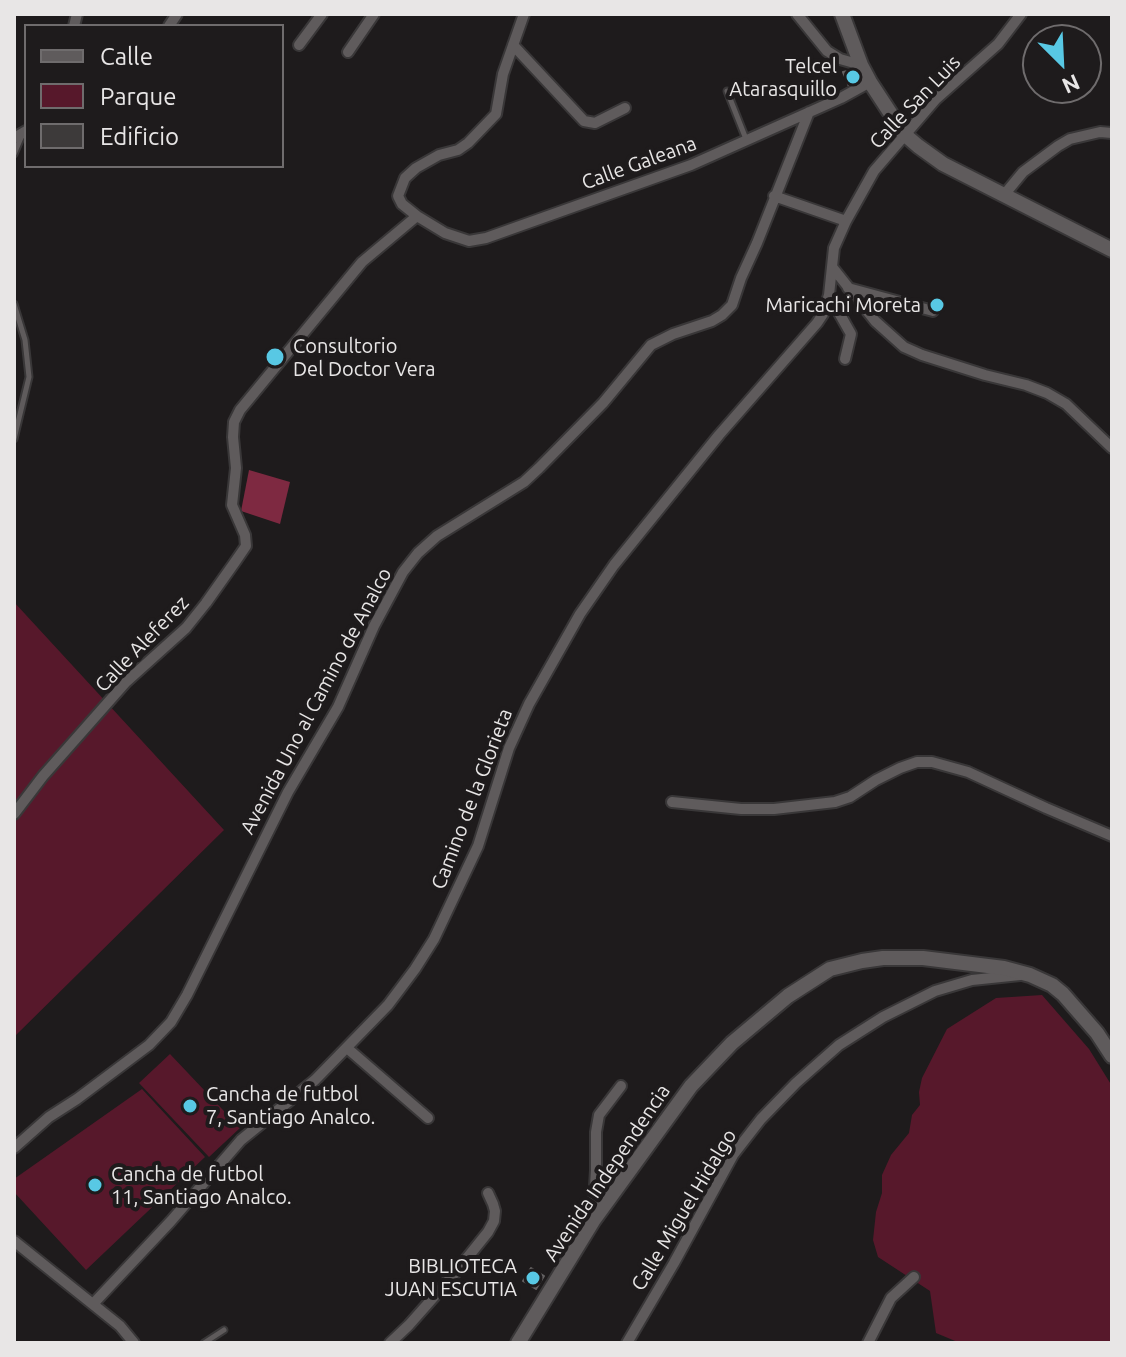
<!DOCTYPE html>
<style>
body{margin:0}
#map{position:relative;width:1126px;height:1357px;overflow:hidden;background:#1e1b1c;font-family:Ubuntu,sans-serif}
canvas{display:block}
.frame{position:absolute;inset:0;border:16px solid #e8e6e6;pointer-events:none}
.legend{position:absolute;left:24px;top:24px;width:260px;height:144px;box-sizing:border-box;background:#1e1b1c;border:2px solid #6f6c6d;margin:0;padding:10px 14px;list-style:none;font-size:24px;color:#e8e6e6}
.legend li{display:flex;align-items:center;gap:16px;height:40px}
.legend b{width:40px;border:2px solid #6f6c6d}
.north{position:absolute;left:1022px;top:24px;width:80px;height:80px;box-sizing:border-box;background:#1e1b1c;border:2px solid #6f6c6d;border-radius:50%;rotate:156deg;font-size:22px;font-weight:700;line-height:32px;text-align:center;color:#e8e6e6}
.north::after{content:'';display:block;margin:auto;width:28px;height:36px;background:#58c8e4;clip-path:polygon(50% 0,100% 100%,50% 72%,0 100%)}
</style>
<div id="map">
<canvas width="1126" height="1357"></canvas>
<div class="frame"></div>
<ul class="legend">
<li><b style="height:10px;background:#5f5b5c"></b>Calle</li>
<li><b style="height:22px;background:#57182b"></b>Parque</li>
<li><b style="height:22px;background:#3d3a3a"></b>Edificio</li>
</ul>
<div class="north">N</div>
</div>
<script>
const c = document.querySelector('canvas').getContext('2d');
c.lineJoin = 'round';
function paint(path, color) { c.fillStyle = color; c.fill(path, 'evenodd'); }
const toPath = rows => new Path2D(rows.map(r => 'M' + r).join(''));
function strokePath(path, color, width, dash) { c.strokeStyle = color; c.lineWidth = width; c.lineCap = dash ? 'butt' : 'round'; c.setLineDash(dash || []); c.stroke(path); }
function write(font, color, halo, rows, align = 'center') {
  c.font = font + ' Ubuntu,sans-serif'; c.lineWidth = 8; c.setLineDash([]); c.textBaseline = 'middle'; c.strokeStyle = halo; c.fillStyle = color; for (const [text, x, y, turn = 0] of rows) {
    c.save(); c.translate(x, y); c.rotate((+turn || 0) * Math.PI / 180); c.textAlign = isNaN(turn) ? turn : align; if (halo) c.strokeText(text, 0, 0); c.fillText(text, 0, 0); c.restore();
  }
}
paint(toPath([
 [14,602,224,830,14,1037],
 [1042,995,1089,1049,1112,1086,1112,1343,960,1343,936,1333,930,1291,878,1257,873,1240,876,1212,882,1193,882,1175,891,1155,909,1133,912,1115,920,1105,919,1092,922,1078,947,1029,996,998],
 [170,1054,240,1128,209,1157,139,1083],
 [142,1089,205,1157,86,1270,14,1192,14,1179]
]), '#57182b');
paint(toPath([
 [249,470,290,482,280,524,241,511]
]), '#7e2941');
const building = toPath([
 [857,69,864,82,850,89,843,72,857,69],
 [531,1268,544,1276,536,1289,523,1281,531,1268]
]);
paint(building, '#3d3a3a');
strokePath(building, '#646162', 2);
const lane = toPath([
 [727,91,746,139],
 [14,154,23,133],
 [14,304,25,340,29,377,14,439],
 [204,1343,224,1330]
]);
const street = toPath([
 [524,14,503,74,496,114,468,143,458,150,439,155,416,168,405,178,398,196,402,204,417,216,445,233,469,241,486,238,691,165,841,98,870,82],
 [797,14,827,51,840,59,861,65],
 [74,26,77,14],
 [169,26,177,14],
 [299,45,322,14],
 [513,45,584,121,595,123,625,108],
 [348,52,374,14],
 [14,138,26,131],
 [1004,195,1023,172,1058,146,1070,139,1100,132,1112,133],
 [774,196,846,221],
 [833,268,875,321,904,347,922,355,985,375,1026,385,1047,393,1066,404,1112,448],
 [848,288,933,311],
 [829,295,851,334,845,359],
 [672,802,741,809,774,809,835,802,850,797,876,780,900,768,917,762,932,762,968,772,1046,808,1112,836],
 [14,814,43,776,126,682,186,628,206,603,235,562,246,546,245,535,232,505,236,468,233,437,234,422,240,410,362,262,417,216],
 [347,1048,428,1118],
 [14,1148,49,1117,77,1099,149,1045,171,1022,187,995,288,792,338,707,374,626,403,572,418,553,437,536,524,482,539,468,603,403,651,345,673,334,712,321,722,315,732,305,741,278,757,243,809,112],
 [593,1219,596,1170,596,1132,599,1115,621,1086],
 [14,1241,120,1326,134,1343],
 [93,1304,171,1221,241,1140,315,1080,388,1005,415,969,434,939,478,846,509,748,529,704,580,614,614,565,719,435,817,323,823,314,829,295,834,248,846,221,874,171,936,99,998,44,1021,14],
 [390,1343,409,1325,455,1273,488,1232,494,1221,495,1211,493,1204,488,1193],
 [627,1343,674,1263,733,1155,761,1119,796,1083,839,1045,883,1017,935,991,972,980,1020,975],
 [868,1343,891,1298,914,1277]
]);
const secondary = toPath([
 [842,14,861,65,870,82,904,134,918,146,943,164,1112,250],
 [518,1343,593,1221,691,1086,732,1043,788,996,830,969,862,961,883,958,923,958,1004,968,1030,975,1052,985,1063,994,1097,1033,1112,1056]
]);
strokePath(lane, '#393738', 9);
strokePath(street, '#393738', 14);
strokePath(secondary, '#393738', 18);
strokePath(lane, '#5f5b5c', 5);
strokePath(street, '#5f5b5c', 10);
strokePath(secondary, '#5f5b5c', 14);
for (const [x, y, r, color] of [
 [853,77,8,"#58c8e4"],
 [937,305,8,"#58c8e4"],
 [275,357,10,"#58c8e4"],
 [190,1106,8,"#58c8e4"],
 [95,1185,8,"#58c8e4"],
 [533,1278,8,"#58c8e4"]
]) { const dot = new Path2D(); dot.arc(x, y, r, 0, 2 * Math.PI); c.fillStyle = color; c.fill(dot); strokePath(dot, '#1e1b1c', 3); }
write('20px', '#e8e6e6', '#1e1b1c', [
 ["Telcel",837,66],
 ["Atarasquillo",837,89],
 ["Maricachi Moreta",921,305],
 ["Consultorio",293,346,"left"],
 ["Del Doctor Vera",293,369,"left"],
 ["Cancha de futbol",206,1094,"left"],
 ["7, Santiago Analco.",206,1117,"left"],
 ["Cancha de futbol",111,1174,"left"],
 ["11, Santiago Analco.",111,1197,"left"],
 ["BIBLIOTECA",517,1266],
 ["JUAN ESCUTIA",517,1289]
], 'right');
write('20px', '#e8e6e6', '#1e1b1c', [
 ["Calle San Luis",915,102,-46],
 ["Calle Galeana",639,163,-20],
 ["Calle Aleferez",142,644,-46],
 ["Avenida Uno al Camino de Analco",316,701,-62],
 ["Camino de la Glorieta",472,799,-69],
 ["Avenida Independencia",607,1173,-56],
 ["Calle Miguel Hidalgo",684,1210,-59]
]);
</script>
